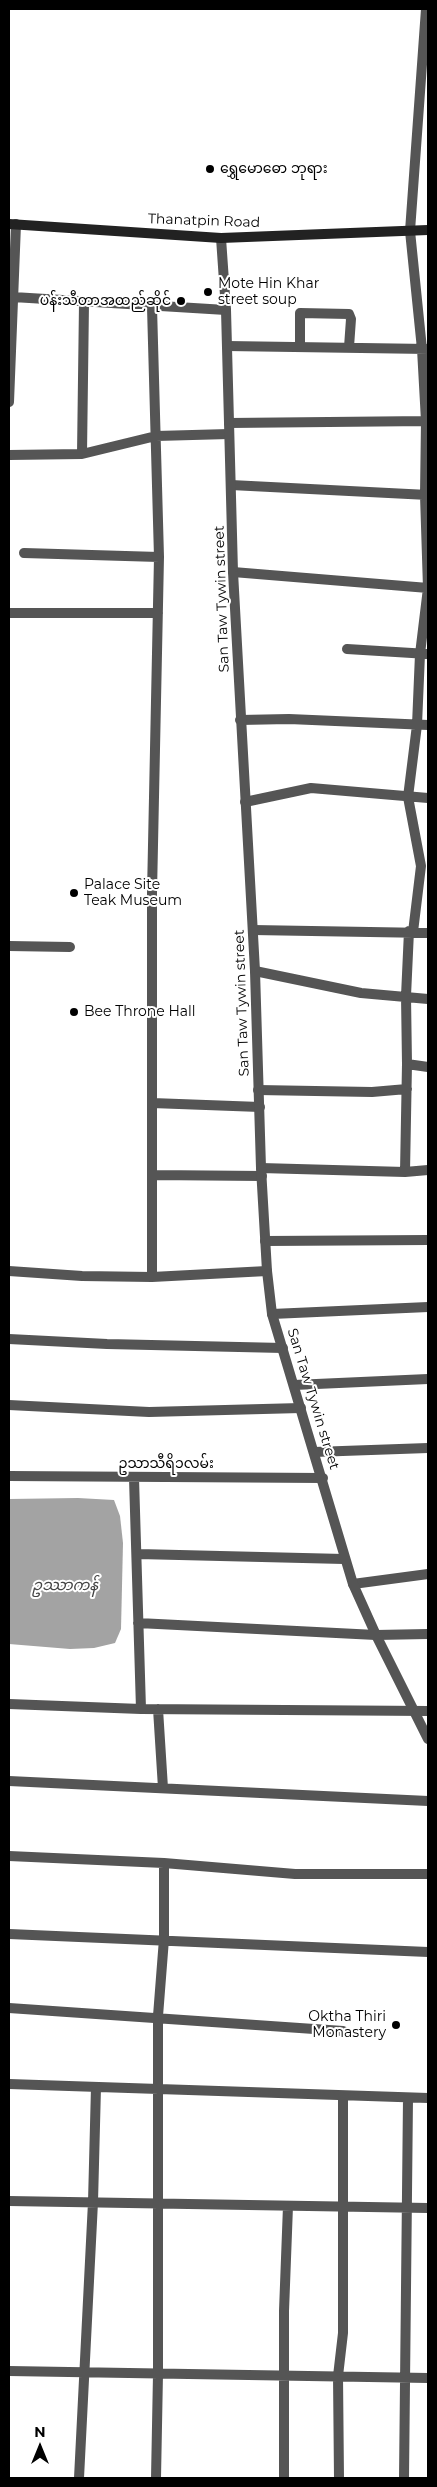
<!DOCTYPE html>
<meta charset="utf-8">
<style>
body{margin:0}
#map{position:relative;width:437px;height:2487px;overflow:hidden;background:#fff;font-family:Montserrat,sans-serif}
canvas{display:block}
.frame{position:absolute;inset:0;border:10px solid #000;pointer-events:none}
.north{position:absolute;left:15px;top:2422px;width:50px;height:50px;-webkit-text-stroke:4px #fff;paint-order:stroke;rotate:0deg;font-size:14px;font-weight:700;line-height:20px;text-align:center;color:#000}
.north::after{content:'';display:block;margin:auto;width:18px;height:22px;background:#000;clip-path:polygon(50% 0,100% 100%,50% 72%,0 100%)}
</style>
<div id="map">
<canvas width="437" height="2487"></canvas>
<div class="frame"></div>
<div class="north">N</div>
</div>
<script>
const c = document.querySelector('canvas').getContext('2d');
c.lineJoin = 'round';
function paint(path, color) { c.fillStyle = color; c.fill(path, 'evenodd'); }
const toPath = rows => new Path2D(rows.map(r => 'M' + r).join(''));
function strokePath(path, color, width, dash) { c.strokeStyle = color; c.lineWidth = width; c.lineCap = dash ? 'butt' : 'round'; c.setLineDash(dash || []); c.stroke(path); }
function write(font, color, halo, rows, align = 'center') {
  c.font = font + ' Montserrat,"Noto Sans Myanmar",sans-serif'; c.lineWidth = 4; c.setLineDash([]); c.textBaseline = 'middle'; c.strokeStyle = halo; c.fillStyle = color; for (const [text, x, y, turn = 0] of rows) {
    c.save(); c.translate(x, y); c.rotate((+turn || 0) * Math.PI / 180); c.textAlign = isNaN(turn) ? turn : align; if (halo) c.strokeText(text, 0, 0); c.fillText(text, 0, 0); c.restore();
  }
}
paint(toPath([
 [78,1498,114,1500,120,1516,123,1543,121,1629,115,1643,94,1648,70,1649,9,1644,9,1499]
]), '#a3a3a3');
strokePath(toPath([
 [13,297,226,310],
 [227,346,428,349],
 [300,346,300,313,349,314,351,319,349,347],
 [9,402,16,224],
 [229,423,428,421],
 [82,454,84,303],
 [9,455,82,454,156,436,229,434],
 [231,485,428,495],
 [24,553,159,557],
 [233,572,428,588],
 [9,613,158,613],
 [347,649,428,654],
 [240,720,289,719,428,725],
 [245,802,311,788,428,798],
 [253,930,428,933],
 [413,932,421,866,408,797,417,725,420,654,428,588,425,495,426,421,422,349,410,231,426,9],
 [9,946,70,947],
 [255,971,361,993,428,999],
 [407,1064,428,1067],
 [258,1090,372,1092,407,1089],
 [152,1103,260,1107],
 [261,1168,405,1172,428,1170],
 [405,1172,407,1064,406,996,409,931],
 [152,1175,262,1176],
 [265,1241,428,1240],
 [9,1271,82,1276,152,1277,267,1271],
 [152,1277,152,893,159,557,152,307],
 [272,1314,428,1307],
 [9,1339,107,1344,283,1348],
 [294,1385,428,1379],
 [9,1405,149,1412,301,1408],
 [314,1452,428,1448],
 [9,1476,323,1478],
 [134,1478,141,1709],
 [138,1554,344,1559],
 [353,1584,428,1574],
 [138,1623,376,1635,428,1634],
 [9,1704,141,1709,428,1711],
 [158,1709,163,1788],
 [9,1781,428,1801],
 [9,1856,164,1863,295,1874,428,1874],
 [9,1934,428,1952],
 [9,2008,343,2031],
 [9,2084,428,2098],
 [9,2201,428,2208],
 [9,2371,428,2378],
 [79,2478,93,2202,96,2087],
 [156,2478,158,2374,158,2016,164,1939,164,1863],
 [284,2478,284,2311,288,2206],
 [339,2478,338,2376,343,2333,343,2097],
 [404,2478,408,2098]
]), '#555', 10);
strokePath(toPath([
 [221,238,226,310,233,572,255,971,261,1168,267,1271,272,1314,353,1584,376,1635,428,1739]
]), '#555', 10);
strokePath(toPath([
 [9,224,221,238,428,230]
]), '#222', 10);
for (const [x, y, r, color] of [
 [210,169,5,"#000"],
 [208,292,5,"#000"],
 [181,301,5,"#000"],
 [74,893,5,"#000"],
 [74,1012,5,"#000"],
 [396,2025,5,"#000"]
]) { const dot = new Path2D(); dot.arc(x, y, r, 0, 2 * Math.PI); c.fillStyle = color; c.fill(dot); strokePath(dot, '#fff', 2); }
write('14px', '#000', '#fff', [
 ["ရွှေမောဓော ဘုရား",220,169],
 ["Mote Hin Khar",218,284],
 ["street soup",218,300],
 ["ပန်းသီတာအထည်ဆိုင်",171,301,"right"],
 ["Palace Site",84,885],
 ["Teak Museum",84,901],
 ["Bee Throne Hall",84,1012],
 ["Oktha Thiri",386,2017,"right"],
 ["Monastery",386,2033,"right"]
], 'left');
write('14px', '#000', '#fff', [
 ["Thanatpin Road",204,221,2],
 ["San Taw Tywin street",222,599,-92],
 ["San Taw Tywin street",242,1003,-92],
 ["San Taw Tywin street",313,1399,73],
 ["ဥသာသီရိ၁လမ်း",166,1464]
]);
write('italic 15px', '#444', '#fff', [
 ["ဥဿာကန်",65,1586]
]);
</script>
